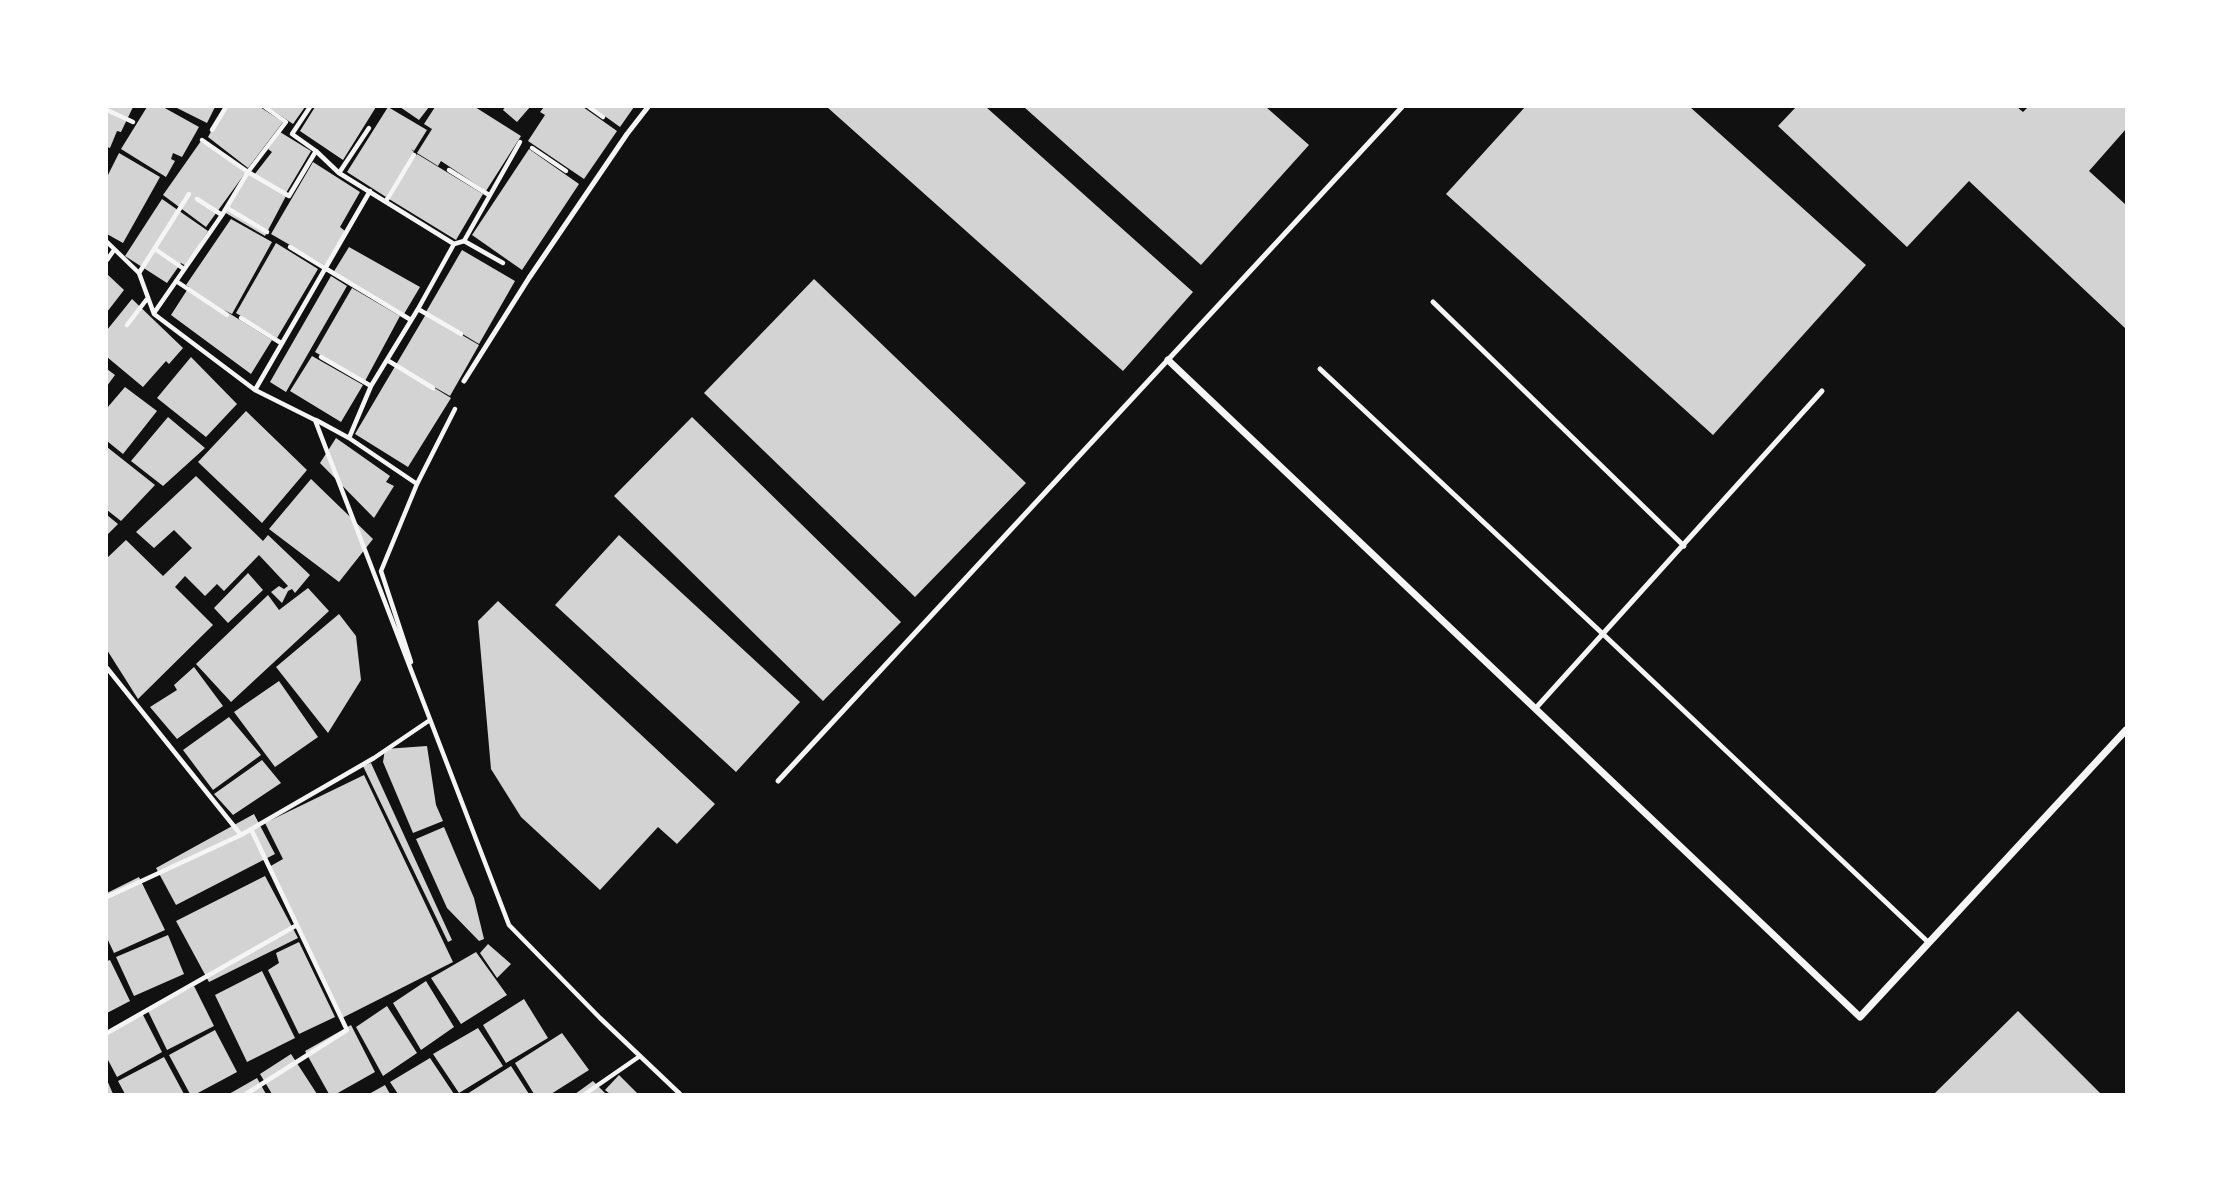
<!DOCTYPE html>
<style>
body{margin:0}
#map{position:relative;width:2233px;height:1201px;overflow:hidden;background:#111;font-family:Arial,sans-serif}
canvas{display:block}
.frame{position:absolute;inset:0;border:108px solid #fff;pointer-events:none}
</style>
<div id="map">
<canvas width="2233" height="1201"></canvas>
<div class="frame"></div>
</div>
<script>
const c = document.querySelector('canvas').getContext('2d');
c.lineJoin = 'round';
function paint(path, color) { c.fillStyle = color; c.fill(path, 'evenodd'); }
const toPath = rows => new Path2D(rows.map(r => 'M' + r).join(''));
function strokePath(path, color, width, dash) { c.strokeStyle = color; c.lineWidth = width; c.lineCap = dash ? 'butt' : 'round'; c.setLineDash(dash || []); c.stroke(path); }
paint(toPath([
 [107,107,133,107,121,132,117,131,110,148,107,147],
 [147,107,163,107,199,127,182,157,173,153,171,159,175,161,166,177,121,149],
 [175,107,215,107,207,123],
 [225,107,260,107,283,122,248,168,208,137],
 [268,107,305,107,293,124],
 [315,107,376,107,343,160,300,131],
 [388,107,427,130,414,151,411,149,414,152,386,197,347,172],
 [400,107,429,107,419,120],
 [435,107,475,107,521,136,486,191,441,161,438,166,417,153,432,129,424,124],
 [505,107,530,107,517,122,503,110],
 [544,107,583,107,617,131,584,179,528,141,545,115,540,112],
 [592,107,634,107,620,127],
 [827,107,986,107,1193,292,1123,371],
 [1024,107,1266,107,1309,145,1201,265],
 [1525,107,1690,107,1866,265,1713,435,1446,194],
 [1796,107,2017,107,2023,112,2028,107,2126,107,2126,129,2089,171,2126,205,2126,329,1969,181,1907,247,1778,126],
 [280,132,311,151,286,193,254,175,272,152,268,149],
 [201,141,246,172,206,227,163,195],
 [529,149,579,184,522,270,472,235],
 [119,153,160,177,123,243,107,234,107,177],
 [417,154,483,194,456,240,389,199],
 [313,162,360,192,340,227,345,231,326,266,271,234],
 [248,173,286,196,265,236,224,212],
 [162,199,208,231,186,266,181,263,167,283,125,256],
 [231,219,272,242,232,314,224,310,272,340,251,374,171,315,189,287,186,285],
 [276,243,318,269,277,338,236,313],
 [349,247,420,287,404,314,333,273],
 [462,250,515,281,479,344,426,312],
 [107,274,124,290,107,312],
 [331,276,347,286,286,392,270,382],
 [814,279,1026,483,915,597,704,393],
 [352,288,400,316,365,381,315,352],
 [132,299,183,348,169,364,166,361,143,387,107,357,107,330],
 [426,314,479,345,450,396,415,376,451,398,408,467,355,434],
 [312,356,363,385,341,422,290,391],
 [191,357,237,404,206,437,157,398],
 [107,369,115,375,107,386],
 [125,387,157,411,123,454,107,441,107,408],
 [246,411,307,470,262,523,198,462],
 [168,417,205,448,163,486,131,461],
 [692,417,901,622,823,701,614,496],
 [336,438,390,476,386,482,394,486,374,518,320,463],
 [107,447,155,485,121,521,107,510],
 [196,476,263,541,268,535,310,575,295,593,292,589,288,591,282,603,271,592,279,586,284,589,288,586,259,555,224,591,217,584,205,596,185,576,175,587,213,625,138,699,107,650,107,558,126,540,163,576,192,548,174,530,154,548,136,532],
 [311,479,373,539,339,582,269,529],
 [107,515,118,524,107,535],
 [619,535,800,702,736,772,555,605],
 [248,573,263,590,228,623,214,608],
 [308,588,329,611,231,702,196,664,268,595,279,610],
 [498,601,715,804,677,844,658,827,600,890,521,817,491,769,478,621],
 [339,614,356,636,361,680,328,733,276,667],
 [194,667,223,706,177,739,150,707,177,690,174,685],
 [279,681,318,737,275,767,234,712],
 [229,717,261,755,213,790,183,750],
 [427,746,436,805,443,821,413,833,383,762,385,749],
 [262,760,281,783,233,815,214,794],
 [371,763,452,940,448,942,363,766],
 [364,775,453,962,342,1018,269,867,283,859,265,823],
 [254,814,275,854,176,905,156,868],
 [444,827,474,898,484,939,479,941,447,908,416,839],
 [265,876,298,938,209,982,176,921],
 [139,877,165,930,114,953,107,938,107,893],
 [168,935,184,974,134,996,116,957],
 [299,942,335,1017,299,1034,268,970,279,963,276,953],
 [488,944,511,964,497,978,480,953],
 [476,952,507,995,461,1024,431,978],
 [110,960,130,1001,107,1013,107,961],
 [262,971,295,1038,247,1062,215,995],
 [426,981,454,1027,421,1050,393,1003],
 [194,986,214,1026,167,1050,148,1011],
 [524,999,548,1038,506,1063,483,1025],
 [387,1006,417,1053,383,1076,356,1027],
 [2018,1011,2101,1094,1934,1094],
 [142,1013,162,1052,117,1077,107,1058,107,1032],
 [351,1025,375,1072,336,1094,329,1094,305,1051],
 [478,1028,503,1066,459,1093,433,1054],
 [215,1030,237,1072,196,1094,190,1094,169,1055],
 [562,1033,589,1070,551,1094,534,1094,515,1063],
 [291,1054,317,1094,272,1094,260,1074],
 [164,1057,184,1094,125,1094,118,1081],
 [430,1058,454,1094,398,1094,390,1082],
 [511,1066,529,1094,467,1094],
 [619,1075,638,1094,610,1094,605,1090],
 [257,1078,266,1094,229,1094],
 [107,1080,113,1094,107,1094],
 [593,1081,606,1094,575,1094],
 [385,1085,390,1094,369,1094]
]), '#d3d3d3');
strokePath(toPath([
 [310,107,292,134,316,151,339,173,454,244,464,241,503,263],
 [589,107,603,117],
 [107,110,133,122],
 [212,130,226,107],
 [202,140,248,172,289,196,316,151],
 [532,148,566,171],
 [449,170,489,195],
 [339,173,369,128],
 [197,199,222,215],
 [386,201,414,155],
 [227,208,267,232],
 [464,241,520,142],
 [107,242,139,273,154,314,255,390,315,420,509,925,600,1018,680,1094],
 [290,247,411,320],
 [155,249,184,269],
 [107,260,114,250],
 [139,273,189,194],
 [176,281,227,315],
 [418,309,461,334],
 [154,313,222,215,248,172,286,122,265,107],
 [241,318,281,343],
 [127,325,147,299],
 [321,357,371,386],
 [387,360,433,388],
 [255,390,370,191],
 [316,420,349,438,417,484],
 [349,438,371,386,418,309,454,244],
 [411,662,381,571,417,484,455,409],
 [107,668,241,835],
 [107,897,241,835,374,758,430,720],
 [107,1033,297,925],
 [246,1094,347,1030,251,829],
 [585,1094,640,1056]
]), '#f5f5f5', 4.5);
strokePath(toPath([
 [1433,302,1684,546],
 [1320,369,1604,635,1929,943],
 [464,381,529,278,627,134,648,107],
 [1535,709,1822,391],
 [778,781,1402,107]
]), '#f5f5f5', 5);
strokePath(toPath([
 [1168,360,1860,1017,2126,730]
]), '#f5f5f5', 7);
</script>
